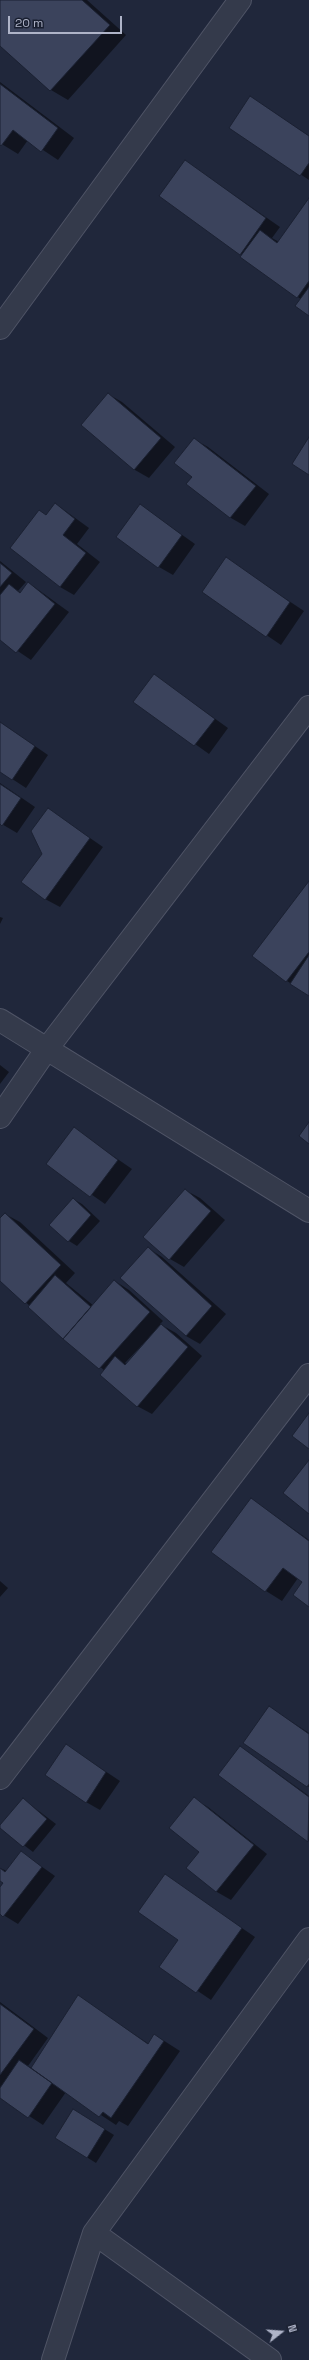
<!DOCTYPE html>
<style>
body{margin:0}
#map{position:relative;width:309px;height:2360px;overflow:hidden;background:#20273b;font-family:"Space Grotesk",sans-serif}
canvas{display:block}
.north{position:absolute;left:261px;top:2312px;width:40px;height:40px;-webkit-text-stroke:3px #191f30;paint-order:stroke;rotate:73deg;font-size:11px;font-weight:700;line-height:16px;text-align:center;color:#afb4c8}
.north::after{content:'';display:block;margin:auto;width:14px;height:18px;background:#afb4c8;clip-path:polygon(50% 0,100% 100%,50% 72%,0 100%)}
.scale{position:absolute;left:8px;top:16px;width:114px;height:18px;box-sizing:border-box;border:2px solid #afb4c8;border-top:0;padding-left:5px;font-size:12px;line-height:14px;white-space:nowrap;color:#afb4c8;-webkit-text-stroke:3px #191f30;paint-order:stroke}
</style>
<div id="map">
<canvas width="309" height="2360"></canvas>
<div class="north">N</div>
<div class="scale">20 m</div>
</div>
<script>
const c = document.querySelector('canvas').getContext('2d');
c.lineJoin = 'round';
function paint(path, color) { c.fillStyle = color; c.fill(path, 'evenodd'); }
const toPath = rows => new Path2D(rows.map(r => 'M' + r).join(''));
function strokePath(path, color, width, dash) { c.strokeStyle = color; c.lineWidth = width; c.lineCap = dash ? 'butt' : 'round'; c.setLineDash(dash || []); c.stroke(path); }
paint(toPath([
 [0,0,87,0,126,35,68,100,51,90,0,44],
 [0,82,74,138,58,160,28,140,18,154,0,143],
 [264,106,309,136,309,180,230,127],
 [185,161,280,227,272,238,279,242,309,200,309,315,302,300,161,195],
 [108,394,122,402,175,447,149,478,135,470,82,425],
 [194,439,208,447,269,494,245,526,231,518,188,484,193,477],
 [56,504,89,528,77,544,100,562,74,595,60,587,47,516],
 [140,505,195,544,173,575,159,567],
 [226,559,304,611,281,645,203,592],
 [0,561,26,582,18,591,22,593,29,583,69,612,31,660,0,639],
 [154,675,228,728,209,754,135,701],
 [0,722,48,755,26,788,0,771],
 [0,783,35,807,17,833,0,823],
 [48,809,103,847,60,907,45,899,43,854],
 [309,883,309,995,287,981,254,956],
 [0,917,3,918,0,924],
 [0,1065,9,1072,0,1084],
 [74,1129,132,1169,105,1204,48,1164],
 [185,1190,200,1198,225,1220,184,1267,170,1259,145,1237],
 [73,1199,82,1204,100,1221,77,1246,69,1241],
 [5,1214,20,1222,75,1273,66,1283,94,1306,115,1281,129,1290,163,1321,160,1324,176,1333,202,1356,152,1414,137,1406,105,1371,0,1280,0,1220],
 [142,1345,143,1346,127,1364,125,1363],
 [148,1248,162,1257,226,1314,200,1344,186,1336],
 [251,1499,309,1540,309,1606,303,1582,298,1578,282,1601,266,1591,212,1552],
 [0,1581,8,1588,0,1597],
 [269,1707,309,1733,309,1787,245,1742],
 [66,1745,120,1781,100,1810,86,1802],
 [241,1747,309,1796,309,1841,220,1775],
 [23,1799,56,1824,33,1852,0,1827],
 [194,1799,208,1807,267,1854,231,1900,217,1892,188,1868,201,1852],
 [21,1852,55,1876,18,1924,0,1913,0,1889,4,1883,0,1880,0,1868,7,1871],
 [166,1876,255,1937,211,2000,161,1966,179,1940],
 [78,1997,149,2044,155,2035,180,2051,128,2126,119,2121,116,2125,66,2092,43,2125,0,2097,0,2002,48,2038,28,2066,32,2068],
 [82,2115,114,2135,96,2163,56,2138]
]), '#0007');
const building = toPath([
 [0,0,82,0,110,25,50,91,0,46,0,0],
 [0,84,58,128,41,152,13,130,1,146,0,145,0,84],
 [250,96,309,136,309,163,300,176,229,128,250,96],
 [185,160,266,218,240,255,159,196,185,160],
 [309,198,309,281,297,298,240,257,260,230,277,243,309,198],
 [309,287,309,316,295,306,309,287],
 [108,393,161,438,134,470,81,425,108,393],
 [309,437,309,475,292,464,309,437],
 [194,438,256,486,230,518,186,484,192,477,174,463,194,438],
 [55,503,75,519,63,535,86,553,60,587,10,548,39,510,46,515,55,503],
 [140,504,182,535,158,568,116,537,140,504],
 [226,557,290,602,266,637,202,592,226,557],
 [0,563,12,573,0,587,0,563],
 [28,582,55,604,16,653,0,640,0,595,9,584,20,593,28,582],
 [154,674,215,719,194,746,133,702,154,674],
 [0,722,35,746,12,780,0,772,0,722],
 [0,784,21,798,2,826,0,824,0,784],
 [48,808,90,838,45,900,21,882,42,854,31,831,48,808],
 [309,881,309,952,286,982,252,956,309,881],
 [309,955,309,996,290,984,309,955],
 [309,1122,309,1144,299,1136,309,1122],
 [74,1127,118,1160,90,1197,46,1164,74,1127],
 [185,1189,211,1211,169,1260,143,1237,185,1189],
 [73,1198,91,1215,68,1242,49,1225,73,1198],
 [5,1213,61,1265,25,1304,0,1281,0,1218,5,1213],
 [148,1247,212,1306,186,1336,120,1278,148,1247],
 [55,1275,91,1307,63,1339,28,1307,55,1275],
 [114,1280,150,1312,99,1369,63,1339,114,1280],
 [161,1324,188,1347,137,1407,100,1375,115,1356,125,1365,161,1324],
 [309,1413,309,1449,292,1436,309,1413],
 [309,1460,309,1514,283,1493,309,1460],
 [251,1498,309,1541,309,1607,293,1595,302,1582,283,1568,265,1592,211,1552,251,1498],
 [269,1706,309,1734,309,1784,307,1787,243,1743,269,1706],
 [66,1744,106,1772,86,1803,45,1775,66,1744],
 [240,1746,309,1797,308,1842,218,1775,240,1746],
 [194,1797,254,1845,216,1892,186,1868,199,1852,169,1828,194,1797],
 [23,1798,47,1819,23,1847,0,1828,0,1825,23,1798],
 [21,1851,42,1867,3,1917,0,1914,0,1887,3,1883,0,1881,0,1868,5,1872,21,1851],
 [165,1874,242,1928,196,1993,159,1967,178,1940,138,1912,165,1874],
 [78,1995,148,2044,154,2034,164,2041,111,2118,103,2112,99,2117,31,2068,78,1995],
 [0,2004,34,2029,0,2075,0,2004],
 [19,2060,52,2083,28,2118,0,2098,0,2088,19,2060],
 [73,2109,105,2129,87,2158,55,2138,73,2109]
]);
paint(building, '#3b435c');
strokePath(building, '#1b2132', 1);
const street = toPath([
 [0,328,240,0],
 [0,1020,309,1211],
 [0,1117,46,1050,309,707],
 [0,1778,309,1375],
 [94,2233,270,2360],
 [53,2360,94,2233,309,1939]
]);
strokePath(street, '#4f5466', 24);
strokePath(street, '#343a4b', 22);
</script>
